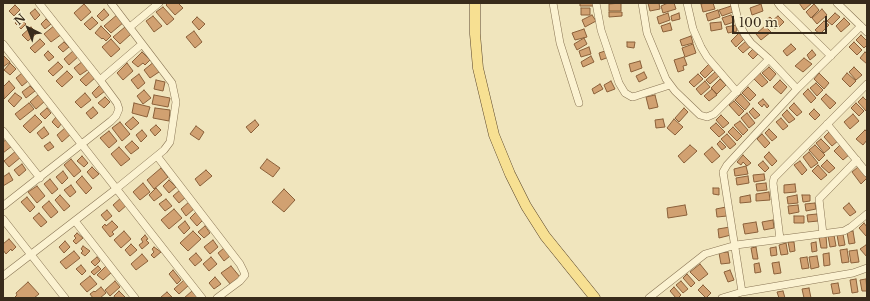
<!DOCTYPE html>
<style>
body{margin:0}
#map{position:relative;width:870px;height:301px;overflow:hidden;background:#f0e5bd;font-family:"Libre Baskerville",serif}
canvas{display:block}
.frame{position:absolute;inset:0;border:4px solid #382b1b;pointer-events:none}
.north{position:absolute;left:8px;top:8px;width:40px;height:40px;-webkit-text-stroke:3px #f7efcd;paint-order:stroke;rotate:317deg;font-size:11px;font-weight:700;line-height:16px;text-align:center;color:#382b1b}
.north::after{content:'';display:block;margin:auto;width:14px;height:18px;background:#382b1b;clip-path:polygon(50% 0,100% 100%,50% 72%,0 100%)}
.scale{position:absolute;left:732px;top:16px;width:95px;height:18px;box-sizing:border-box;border:2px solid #382b1b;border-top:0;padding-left:5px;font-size:12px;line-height:14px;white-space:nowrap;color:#382b1b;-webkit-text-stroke:3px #f7efcd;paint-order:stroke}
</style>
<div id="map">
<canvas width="870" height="301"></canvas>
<div class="frame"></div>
<div class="north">N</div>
<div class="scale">100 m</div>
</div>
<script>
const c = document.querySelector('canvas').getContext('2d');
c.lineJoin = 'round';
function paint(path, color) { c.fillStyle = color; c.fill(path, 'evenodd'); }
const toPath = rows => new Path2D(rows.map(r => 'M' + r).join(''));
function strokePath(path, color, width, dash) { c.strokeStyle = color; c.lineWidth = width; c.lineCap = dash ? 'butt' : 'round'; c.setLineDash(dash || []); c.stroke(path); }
const building = toPath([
 [168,3,178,3,183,8,175,15,166,5,168,3],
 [580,3,593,3,593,6,580,6,580,3],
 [621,3,621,11,609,11,609,4,621,3],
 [648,3,659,3,660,9,650,11,648,3],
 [668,3,674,3,676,9,663,13,661,6,668,3],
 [705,3,713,3,715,9,703,12,701,4,705,3],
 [799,3,812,3,804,10,799,3],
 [84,4,91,12,81,21,74,13,84,4],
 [761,4,763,11,752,15,750,8,761,4],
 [814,4,819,10,811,18,806,12,814,4],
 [15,5,20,10,14,16,9,11,15,5],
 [731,6,733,12,722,16,719,10,731,6],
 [163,7,174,19,167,25,156,12,163,7],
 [581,8,590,8,590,15,581,15,581,8],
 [35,9,40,15,35,20,30,13,35,9],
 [104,9,109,15,102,21,97,16,104,9],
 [822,9,827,15,817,24,812,18,822,9],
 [718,10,720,17,708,21,706,14,718,10],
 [609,12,622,12,622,16,609,17,609,12],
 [668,13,670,20,659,24,657,17,668,13],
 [679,13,680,19,672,21,671,16,679,13],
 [835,13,840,17,832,25,827,21,835,13],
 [118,14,124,22,111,33,104,26,118,14],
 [592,15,596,21,585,27,582,20,592,15],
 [731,15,734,22,725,25,722,18,731,15],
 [153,16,162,26,154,32,146,21,153,16],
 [778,16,784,22,778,28,777,27,775,29,766,20,770,17,773,20,778,16],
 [92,17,98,23,90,30,84,24,92,17],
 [197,17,205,24,199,30,192,22,197,17],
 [20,18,26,24,21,29,15,23,20,18],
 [844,18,850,24,841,32,836,26,844,18],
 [46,19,51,24,45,29,41,24,46,19],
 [824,21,829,25,820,34,815,30,824,21],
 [721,22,722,29,711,31,710,23,721,22],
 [670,23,672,30,663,32,661,26,670,23],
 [55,25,62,34,51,42,44,34,55,25],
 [736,25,737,31,728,33,726,27,736,25],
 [101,26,111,36,106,41,103,38,102,39,95,33,101,26],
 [765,26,771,32,761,40,756,34,765,26],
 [31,27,37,33,28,41,22,35,31,27],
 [125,27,131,34,120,44,113,37,125,27],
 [584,29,587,37,575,40,572,33,584,29],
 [194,31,202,42,195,48,186,37,194,31],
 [739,33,744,39,736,47,731,41,739,33],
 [861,35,867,41,867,45,864,48,856,40,861,35],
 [691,36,693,43,682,46,680,40,691,36],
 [584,38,587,44,577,50,574,44,584,38],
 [40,39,45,44,35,53,30,48,40,39],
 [111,39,120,49,111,57,102,47,111,39],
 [746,41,751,46,743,53,738,48,746,41],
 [64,42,69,47,63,52,58,47,64,42],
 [627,42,635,42,634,48,627,47,627,42],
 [854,42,862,50,857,55,849,47,854,42],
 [693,44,696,53,685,57,682,48,693,44],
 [791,44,796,49,787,56,783,51,791,44],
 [589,47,591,54,581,57,579,51,589,47],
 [753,49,758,54,753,59,748,54,753,49],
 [74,50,80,55,69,65,64,59,74,50],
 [608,50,609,57,601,60,599,53,608,50],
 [812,50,816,55,810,60,807,55,812,50],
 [48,51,54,57,49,61,44,55,48,51],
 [142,52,150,60,145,65,143,63,138,67,132,62,142,52],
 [865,52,867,54,867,64,860,58,865,52],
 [3,55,10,62,3,67,3,55],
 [591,56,594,62,583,67,581,62,591,56],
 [684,57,687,65,683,66,684,70,678,72,674,60,684,57],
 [804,58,812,64,803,72,795,66,804,58],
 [83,61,89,69,80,75,74,68,83,61],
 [155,61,162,70,150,78,144,70,155,61],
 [640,61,642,68,631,72,629,64,640,61],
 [58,62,63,67,53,76,48,71,58,62],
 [10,63,16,69,10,75,4,70,10,63],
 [127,63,133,71,123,80,117,73,127,63],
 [709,64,714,69,705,78,700,73,709,64],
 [769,67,776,74,770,81,762,73,769,67],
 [854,67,862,75,856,80,849,72,854,67],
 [67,71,73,77,62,87,56,81,67,71],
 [90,71,96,77,86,86,80,80,90,71],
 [644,72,647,78,639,82,636,76,644,72],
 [715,72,719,76,710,84,706,80,715,72],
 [759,72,768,82,762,87,753,78,759,72],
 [22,73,28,81,22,86,16,78,22,73],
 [819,73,829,83,824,89,814,79,819,73],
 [847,73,856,81,850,87,842,79,847,73],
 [139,74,145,83,138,89,131,80,139,74],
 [698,74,703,79,694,87,689,82,698,74],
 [720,79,726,85,717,94,711,88,720,79],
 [156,80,165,82,163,91,154,89,156,80],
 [780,80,787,87,781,94,773,87,780,80],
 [9,81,15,88,4,99,3,87,9,81],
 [611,81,615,89,607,92,604,85,611,81],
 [705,81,710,87,701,95,696,89,705,81],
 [816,83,823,90,817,96,810,88,816,83],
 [600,84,603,89,594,94,592,89,600,84],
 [100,85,105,91,96,98,92,93,100,85],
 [30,86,35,91,26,98,22,92,30,86],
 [748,87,756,95,750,101,742,93,748,87],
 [712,89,717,95,709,101,704,96,712,89],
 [808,89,816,98,811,103,803,94,808,89],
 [144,90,151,98,143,104,137,96,144,90],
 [15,93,22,98,14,107,8,101,15,93],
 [85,93,91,100,81,108,75,102,85,93],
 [39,94,45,101,36,109,30,102,39,94],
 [741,94,750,104,745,110,735,100,741,94],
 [826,94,836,103,830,109,821,99,826,94],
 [154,95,170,98,168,107,152,104,154,95],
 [655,95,658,107,649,109,646,97,655,95],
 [105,97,110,102,104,108,98,103,105,97],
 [863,97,867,101,867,109,866,111,858,102,863,97],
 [763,99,769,106,767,108,764,104,762,107,758,103,763,99],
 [734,101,744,111,739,116,729,105,734,101],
 [29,103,34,109,20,120,15,114,29,103],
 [134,103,150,107,147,117,132,113,134,103],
 [794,103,802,112,797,116,789,108,794,103],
 [856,103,864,111,859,116,851,108,856,103],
 [93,107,98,113,91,119,86,113,93,107],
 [47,108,51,113,45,119,40,114,47,108],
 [155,108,170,110,169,121,153,118,155,108],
 [684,108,688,112,679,122,675,118,684,108],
 [753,108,760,115,755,119,749,112,753,108],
 [814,109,820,115,815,120,809,114,814,109],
 [787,110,795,119,789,123,782,115,787,110],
 [747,113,755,123,749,128,741,118,747,113],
 [853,114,859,121,850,129,844,122,853,114],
 [35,115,42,122,30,133,23,126,35,115],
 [721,115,729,123,723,128,716,120,721,115],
 [56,117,62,123,58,128,52,122,56,117],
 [133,117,139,123,131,130,125,124,133,117],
 [781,118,788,126,783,130,776,122,781,118],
 [663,119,665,127,656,128,655,120,663,119],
 [674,119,683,127,675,135,667,128,674,119],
 [255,120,259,125,251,133,246,127,255,120],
 [740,121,748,130,743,135,734,125,740,121],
 [120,122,130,134,122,141,112,128,120,122],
 [716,123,725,132,719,137,710,128,716,123],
 [156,125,161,130,155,136,150,130,156,125],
 [196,126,204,132,199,140,190,134,196,126],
 [44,127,49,134,42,139,37,133,44,127],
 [66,127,72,133,62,142,57,135,66,127],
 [733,127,742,136,737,141,728,132,733,127],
 [769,129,777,137,772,141,765,133,769,129],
 [142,130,147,136,141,142,136,135,142,130],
 [865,130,867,132,867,140,863,145,856,139,865,130],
 [109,131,117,141,109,148,100,138,109,131],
 [830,131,839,140,832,146,824,137,830,131],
 [727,134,736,144,730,149,721,139,727,134],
 [762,134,770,143,765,148,757,139,762,134],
 [7,139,12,146,3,153,3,142,7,139],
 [821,139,830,148,824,153,816,143,821,139],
 [132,141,139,148,131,154,125,147,132,141],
 [720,141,726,147,722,150,717,144,720,141],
 [50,142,54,147,48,151,44,146,50,142],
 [841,144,850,154,843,160,834,151,841,144],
 [690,145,697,151,684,163,678,156,690,145],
 [815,145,825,155,819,161,809,150,815,145],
 [119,147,130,159,121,166,111,154,119,147],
 [712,147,720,156,712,163,704,154,712,147],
 [17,150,21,157,9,167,4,161,17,150],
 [769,152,777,161,772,166,764,157,769,152],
 [809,152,818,163,811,168,803,157,809,152],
 [743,155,751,163,747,166,743,162,741,165,737,162,743,155],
 [82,156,88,163,84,167,77,161,82,156],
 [71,159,81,171,74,177,64,165,71,159],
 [267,159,280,168,273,177,260,168,267,159],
 [827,160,835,168,829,173,821,166,827,160],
 [763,161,769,168,765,172,758,165,763,161],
 [800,161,807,170,802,175,794,165,800,161],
 [22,164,26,170,19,176,14,170,22,164],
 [818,165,827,175,821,180,812,171,818,165],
 [746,166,748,174,735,176,734,169,746,166],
 [92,167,99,174,93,179,87,172,92,167],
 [858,167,867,178,861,184,852,172,858,167],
 [161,168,168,177,154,189,147,180,161,168],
 [206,170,212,176,200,186,195,179,206,170],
 [63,171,68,178,62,184,56,177,63,171],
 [9,173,13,180,3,186,3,177,9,173],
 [764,174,765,180,754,182,753,175,764,174],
 [82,176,92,188,86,194,76,182,82,176],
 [748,176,749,183,737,185,736,178,748,176],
 [50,179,58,189,52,194,44,184,50,179],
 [169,180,176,187,169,193,163,186,169,180],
 [143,183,150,192,140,200,133,192,143,183],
 [766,183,767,190,757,191,756,184,766,183],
 [795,184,796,192,784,193,784,185,795,184],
 [71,185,76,192,70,197,64,190,71,185],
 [37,186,45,196,37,203,28,192,37,186],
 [156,188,162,195,154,201,149,195,156,188],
 [713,188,719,188,719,195,713,194,713,188],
 [284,189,295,200,284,212,272,202,284,189],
 [180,190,186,197,179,203,173,196,180,190],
 [769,192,770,200,756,201,756,194,769,192],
 [60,195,70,206,64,211,55,200,60,195],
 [750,195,751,202,740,203,740,197,750,195],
 [797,195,798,203,788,204,787,197,797,195],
 [802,195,810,195,810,201,803,202,802,195],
 [27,197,35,207,30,212,21,202,27,197],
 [122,197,128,204,119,212,113,205,122,197],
 [166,199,172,206,165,211,159,204,166,199],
 [49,201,58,212,51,218,42,207,49,201],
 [190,201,195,208,186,216,181,209,190,201],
 [815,203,816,209,806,211,805,204,815,203],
 [849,203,856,212,850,216,843,208,849,203],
 [685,205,687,215,668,218,667,208,685,205],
 [798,205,799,212,789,214,788,206,798,205],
 [726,207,727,216,717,217,716,209,726,207],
 [174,209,182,218,169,229,161,220,174,209],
 [107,210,112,216,106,221,101,215,107,210],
 [197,211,204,219,197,226,190,218,197,211],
 [39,213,47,222,41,227,33,218,39,213],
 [817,214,818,221,808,222,807,215,817,214],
 [794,216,804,216,804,223,794,223,794,216],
 [773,220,774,228,764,230,762,222,773,220],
 [112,221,118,227,112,232,114,234,110,237,102,227,105,224,106,226,112,221],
 [185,221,190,228,184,234,178,227,185,221],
 [756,222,758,232,745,234,743,224,756,222],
 [864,223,867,227,867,235,866,236,859,228,864,223],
 [205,226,210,233,204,238,198,232,205,226],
 [730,227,731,235,719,238,718,229,730,227],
 [124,231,131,239,121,248,114,240,124,231],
 [193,231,201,239,188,251,180,243,193,231],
 [853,231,855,243,849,244,847,232,853,231],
 [77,233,83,238,76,244,73,241,76,238,74,236,77,233],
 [843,234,845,245,839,246,837,235,843,234],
 [145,235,148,239,146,240,149,243,142,249,139,245,143,242,141,239,145,235],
 [834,235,836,246,830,247,828,236,834,235],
 [826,236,827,248,821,248,819,237,826,236],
 [9,239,16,247,12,251,11,249,6,254,3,250,3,244,9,239],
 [213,240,218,247,210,254,204,247,213,240],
 [65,241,70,247,64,253,59,247,65,241],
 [788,242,794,242,795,251,790,252,788,242],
 [816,242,817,251,812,252,811,243,816,242],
 [786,243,788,254,781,255,779,245,786,243],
 [131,244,137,250,130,256,125,250,131,244],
 [866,245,867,246,867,257,860,249,866,245],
 [83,246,90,251,85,256,81,253,83,251,81,249,83,246],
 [154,247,161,252,154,258,151,255,154,252,152,249,154,247],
 [756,247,758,259,753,259,751,248,756,247],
 [776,247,777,255,771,256,770,248,776,247],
 [224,248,230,256,224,261,218,253,224,248],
 [847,249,849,262,842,263,840,250,847,249],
 [857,250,859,262,851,263,849,251,857,250],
 [74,251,80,258,66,269,60,262,74,251],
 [728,252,730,263,721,264,719,253,728,252],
 [196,253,202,260,195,266,189,259,196,253],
 [829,253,830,265,824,266,823,254,829,253],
 [142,254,148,261,136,270,131,264,142,254],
 [817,256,819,267,811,269,809,257,817,256],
 [97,257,100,261,95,266,91,262,97,257],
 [211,257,217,264,209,271,203,264,211,257],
 [807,257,809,268,802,269,800,258,807,257],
 [779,262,781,273,774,274,772,263,779,262],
 [759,263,761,272,755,273,754,264,759,263],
 [700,264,708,274,699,281,690,272,700,264],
 [81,265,86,271,82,275,76,269,81,265],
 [98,266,101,269,94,275,91,272,98,266],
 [106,266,112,272,103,280,97,275,106,266],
 [231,266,240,277,231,285,221,273,231,266],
 [173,270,181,280,177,284,169,274,173,270],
 [730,270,734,280,728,282,724,272,730,270],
 [687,274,695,283,691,287,683,278,687,274],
 [90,276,97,284,87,292,80,284,90,276],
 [215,277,221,284,214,289,209,283,215,277],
 [856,279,858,292,852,293,850,280,856,279],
 [866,279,867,291,862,291,860,280,866,279],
 [184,280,189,285,179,294,174,289,184,280],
 [115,281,120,287,110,296,105,290,115,281],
 [681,281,688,289,683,293,676,285,681,281],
 [28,282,39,294,34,298,14,298,17,295,16,293,28,282],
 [838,283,840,293,833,294,831,284,838,283],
 [703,285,711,293,706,298,698,290,703,285],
 [101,287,106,293,100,298,93,298,90,294,94,291,95,292,101,287],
 [674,287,681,295,678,298,676,298,670,291,674,287],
 [809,288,811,298,804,298,802,289,809,288],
 [119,291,126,298,115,298,114,296,119,291],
 [192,291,198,298,184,298,192,291],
 [783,291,785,298,779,298,777,292,783,291],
 [167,292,172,297,162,298,161,297,167,292]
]);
paint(building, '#d1a171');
strokePath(building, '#8a603a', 1);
const minor = toPath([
 [553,3,560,43,579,103],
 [596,3,601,30,619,83,625,93,632,97,636,96,670,85],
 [642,3,647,33,666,79,675,91,700,115,707,117,714,114,769,59],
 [687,3,693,29,701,47,707,57,737,92],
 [734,3,739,24,745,35,751,43,769,59,797,89],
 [778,3,781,7,831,56],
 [837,3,867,32],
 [130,27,159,3],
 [3,44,202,298],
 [100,80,142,44],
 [827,124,867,173],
 [3,131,40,178],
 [157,156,240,264,244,272,245,275,240,281,217,298],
 [3,206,111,121,116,116,119,109,117,103,100,80,39,3],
 [3,219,65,298],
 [75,221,135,298],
 [823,234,819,199,857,160],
 [780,239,773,183,774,178,867,84],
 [3,276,116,189,164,150,170,142,176,102,172,83,111,3],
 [742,292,723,172,727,165,797,89,861,26],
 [649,298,705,254,736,245,844,231,851,227,867,214],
 [722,298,742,292,853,273,867,268]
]);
const primary = toPath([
 [475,3,475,34,478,68,494,135,510,174,526,206,545,236,595,298]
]);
strokePath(minor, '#897555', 8);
strokePath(primary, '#57432a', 11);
strokePath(minor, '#fbf2d1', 7);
strokePath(primary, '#f7e092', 10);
</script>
